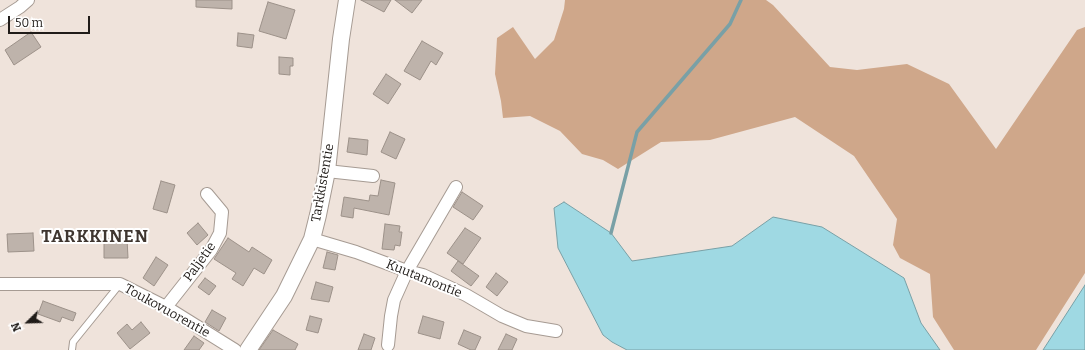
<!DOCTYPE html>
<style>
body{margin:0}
#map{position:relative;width:1085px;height:350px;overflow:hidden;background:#efe3db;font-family:Bitter,serif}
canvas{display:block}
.north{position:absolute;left:8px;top:302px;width:40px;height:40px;-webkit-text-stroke:3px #fff;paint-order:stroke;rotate:247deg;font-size:11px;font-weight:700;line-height:16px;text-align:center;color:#201c19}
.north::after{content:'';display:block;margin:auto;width:14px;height:18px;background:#201c19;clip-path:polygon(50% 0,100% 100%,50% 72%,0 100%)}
.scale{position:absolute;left:8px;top:16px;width:82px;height:18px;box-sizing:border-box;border:2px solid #201c19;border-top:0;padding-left:5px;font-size:12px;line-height:14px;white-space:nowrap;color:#201c19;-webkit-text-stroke:3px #fff;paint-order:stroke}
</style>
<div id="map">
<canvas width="1085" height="350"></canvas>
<div class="north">N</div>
<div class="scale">50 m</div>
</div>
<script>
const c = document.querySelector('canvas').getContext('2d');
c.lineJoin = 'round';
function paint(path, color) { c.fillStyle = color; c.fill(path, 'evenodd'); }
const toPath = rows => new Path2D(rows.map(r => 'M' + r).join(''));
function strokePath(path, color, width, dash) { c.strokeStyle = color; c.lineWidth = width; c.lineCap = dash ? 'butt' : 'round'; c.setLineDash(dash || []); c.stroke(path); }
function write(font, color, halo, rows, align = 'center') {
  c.font = font + ' Bitter,serif'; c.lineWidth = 4; c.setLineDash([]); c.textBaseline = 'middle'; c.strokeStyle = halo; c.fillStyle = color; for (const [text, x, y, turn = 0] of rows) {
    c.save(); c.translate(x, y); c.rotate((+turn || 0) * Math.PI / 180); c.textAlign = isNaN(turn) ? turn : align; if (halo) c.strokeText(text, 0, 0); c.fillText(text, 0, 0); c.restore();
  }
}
paint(toPath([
 [565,0,766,0,773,5,830,67,857,70,907,64,949,84,996,149,1077,30,1085,27,1085,273,1036,350,954,350,933,317,930,274,900,258,893,245,897,219,854,156,795,117,710,140,661,142,618,169,603,160,582,154,560,131,530,116,503,118,501,101,495,74,497,38,513,27,535,59,554,40,564,9]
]), '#cfa78a');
const water = toPath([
 [564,202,611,233,632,261,732,246,773,217,822,227,904,278,921,323,940,350,627,350,612,342,603,335,558,248,554,208,564,202],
 [1085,285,1085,350,1043,350,1085,285]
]);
paint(water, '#9fd9e3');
strokePath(water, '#79a0a6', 1);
strokePath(toPath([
 [611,233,637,132,730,24,741,0]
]), '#79a0a6', 3.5);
const building = toPath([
 [196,0,232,0,232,9,196,7,196,0],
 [361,0,391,0,384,12,361,0],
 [395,0,422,0,412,13,395,0],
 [268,2,295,10,286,39,259,31,268,2],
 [31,32,41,47,14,65,5,50,31,32],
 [238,33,254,35,252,48,237,46,238,33],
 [422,41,443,53,436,65,431,61,420,80,404,71,422,41],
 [279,57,293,58,293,66,290,66,290,75,279,74,279,57],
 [386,74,401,84,388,104,373,94,386,74],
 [390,132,405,139,396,159,381,152,390,132],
 [349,138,368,140,367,155,347,152,349,138],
 [381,180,395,183,389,215,354,208,353,218,341,216,344,197,369,201,370,195,378,196,381,180],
 [161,181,175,185,167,213,153,209,161,181],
 [462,192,483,206,473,220,453,207,462,192],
 [198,223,208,235,197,245,187,233,198,223],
 [385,224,400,226,399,232,402,232,400,246,395,245,394,250,382,249,385,224],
 [465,228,481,238,463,264,447,253,465,228],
 [33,233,34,251,8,252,7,234,33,233],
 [127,238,128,258,104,258,104,239,127,238],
 [228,238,249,252,252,247,272,260,264,274,254,268,243,286,232,279,236,273,214,259,228,238],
 [327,252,338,255,335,270,323,268,327,252],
 [156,257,168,265,154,286,143,278,156,257],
 [458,261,479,276,471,286,451,271,458,261],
 [496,273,508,282,497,296,486,287,496,273],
 [205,278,216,286,209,295,198,287,205,278],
 [316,282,333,287,329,302,311,299,316,282],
 [43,301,76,313,73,321,62,317,60,322,38,314,43,301],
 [212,310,226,318,219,331,205,322,212,310],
 [310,316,322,319,318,333,306,330,310,316],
 [423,316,444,322,440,339,418,333,423,316],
 [141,322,150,333,130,349,117,333,127,324,132,330,141,322],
 [273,330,298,344,295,350,259,350,273,330],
 [464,330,481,337,475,350,471,350,458,344,464,330],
 [364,334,375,338,371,350,358,350,364,334],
 [506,334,517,339,512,350,498,350,506,334],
 [194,336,204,343,199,350,184,350,194,336]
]);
paint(building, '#beb3ab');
strokePath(building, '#9c9189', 1);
const service = toPath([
 [72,350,73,342,120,284]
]);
const minor = toPath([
 [0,20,20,7,28,0],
 [327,171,373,176],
 [312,239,356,252,407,271,423,275,466,295,502,316,526,326,556,331],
 [0,284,120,284,166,307,235,350],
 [166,307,211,250,220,233,222,212,207,194],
 [388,345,391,316,394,300,407,271,456,187]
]);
const tertiary = toPath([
 [248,350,284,296,312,239,318,215,327,171,341,39,347,0]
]);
strokePath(service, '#a69b93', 8);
strokePath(minor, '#a69b93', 14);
strokePath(tertiary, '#a69b93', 18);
strokePath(service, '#fff', 6);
strokePath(minor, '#fff', 12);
strokePath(tertiary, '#fff', 16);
write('13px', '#201c19', '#fff', [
 ["Tarkkistentie",323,183,-80],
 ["Paljetie",200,262,-54],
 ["Kuutamontie",424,279,22],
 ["Toukovuorentie",167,311,29]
]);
c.letterSpacing = '1px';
write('bold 17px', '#3f3630', '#fff', [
 ["TARKKINEN",95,237]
]);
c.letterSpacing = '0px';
</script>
